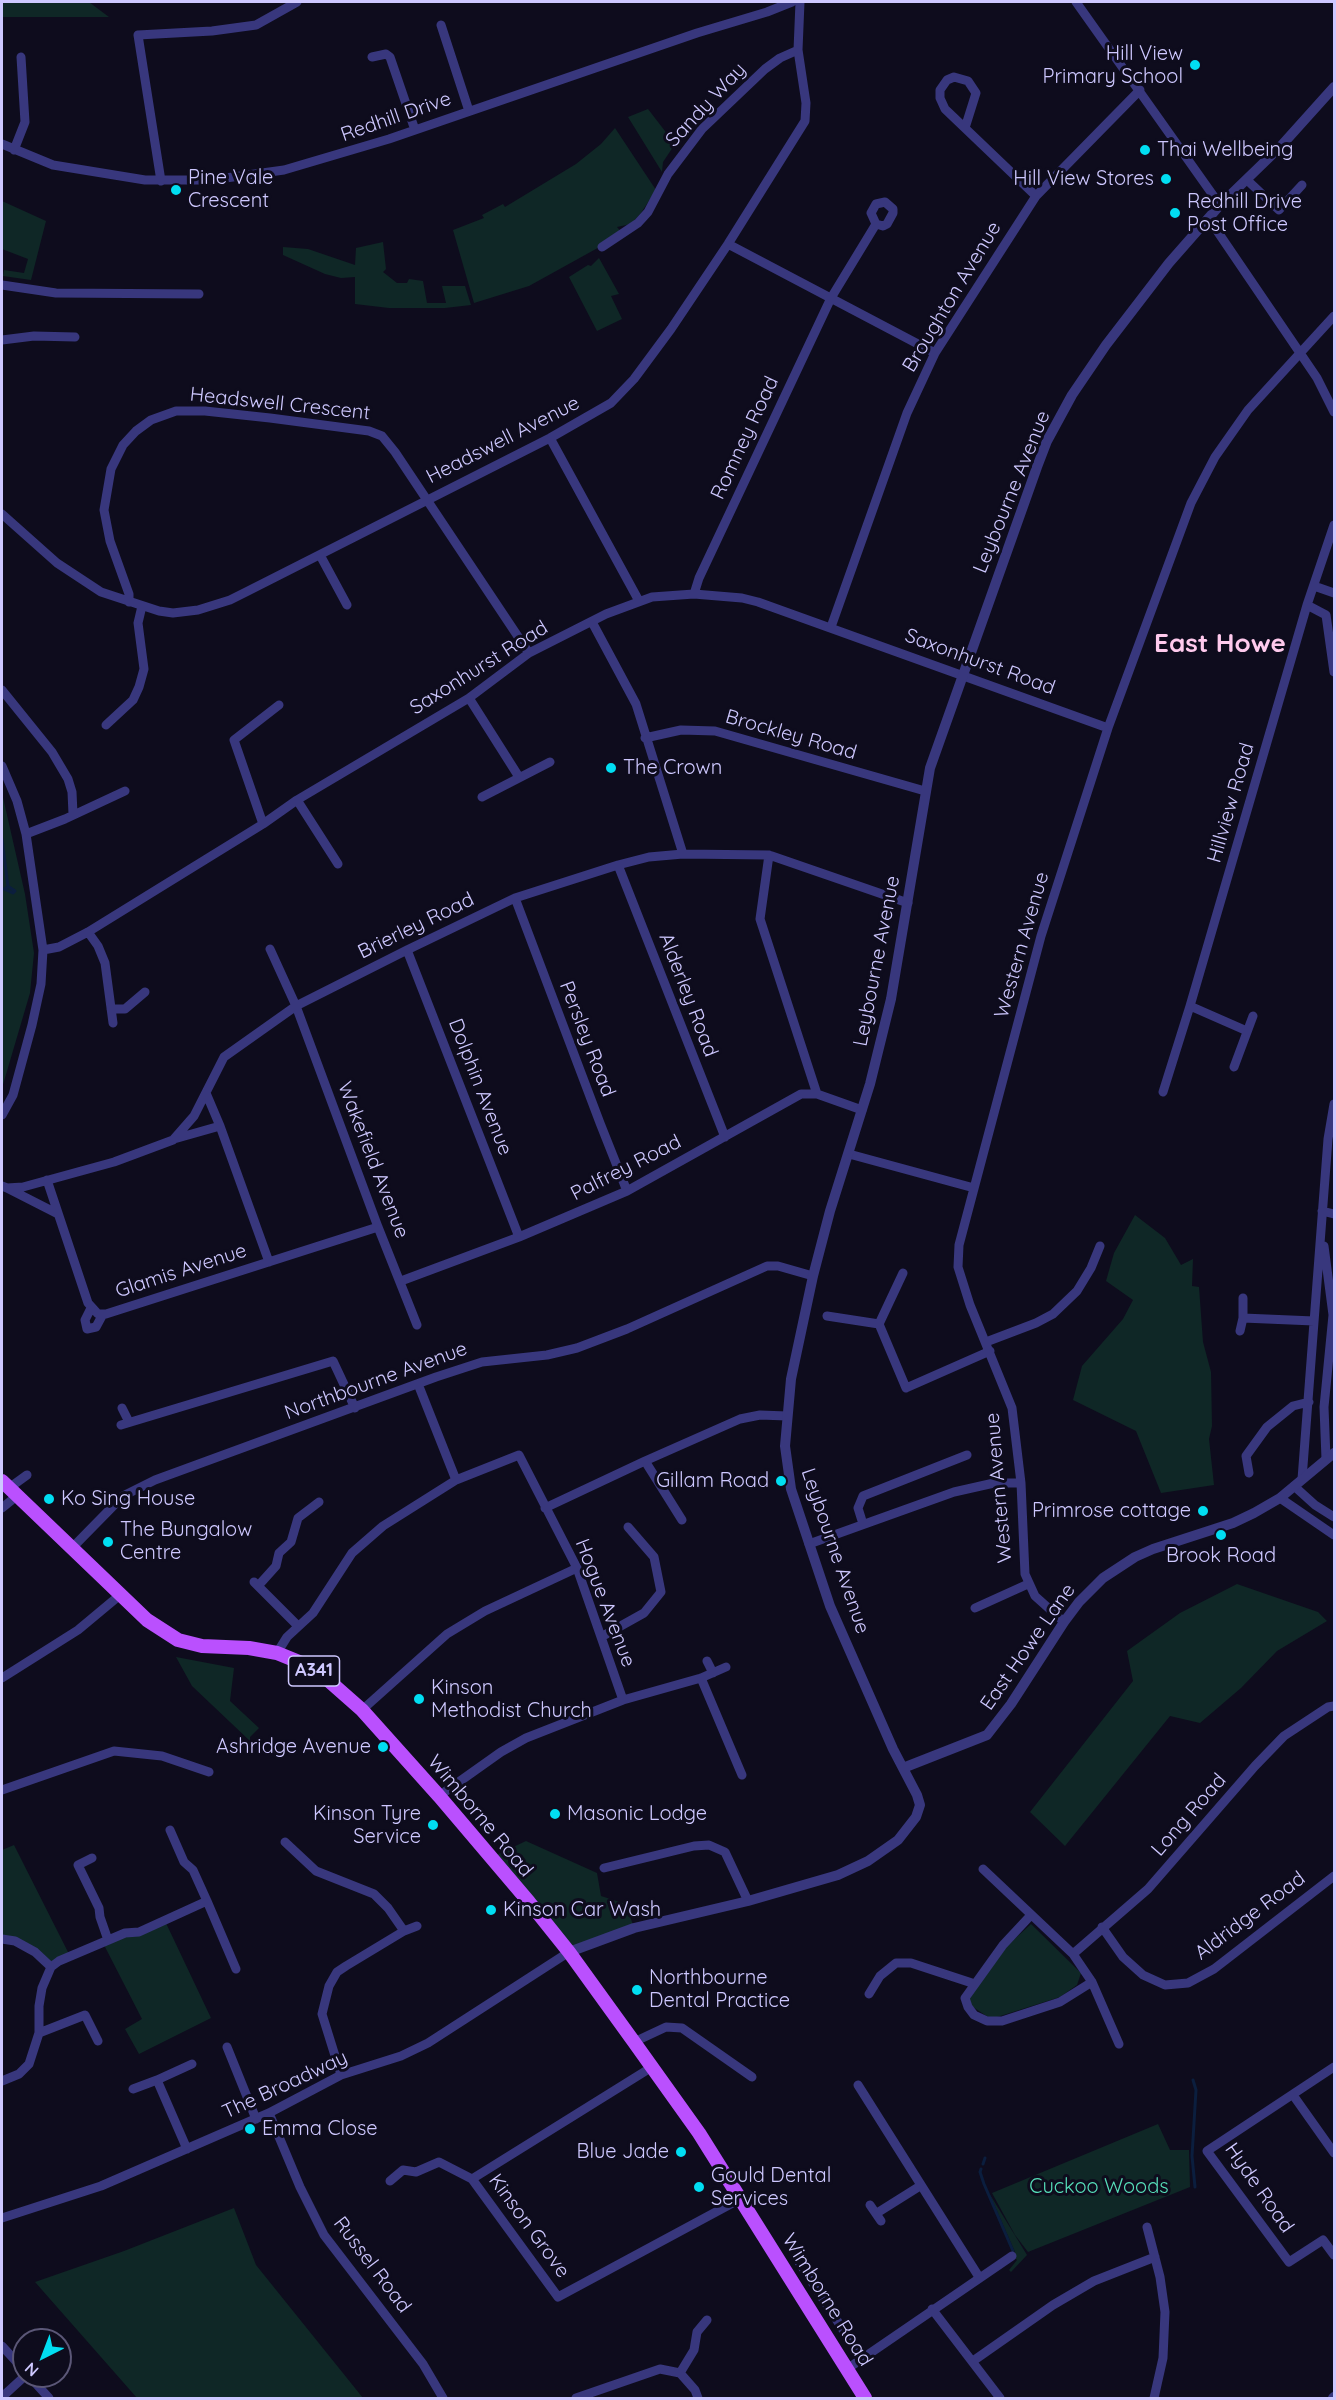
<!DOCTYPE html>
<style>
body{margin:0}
#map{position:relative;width:1336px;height:2400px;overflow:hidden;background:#0e0c1d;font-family:Quicksand,sans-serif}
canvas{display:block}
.frame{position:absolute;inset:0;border:3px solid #cec8ff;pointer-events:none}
.north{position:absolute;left:12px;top:2328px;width:60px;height:60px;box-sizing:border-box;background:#0e0c1d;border:2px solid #5b5777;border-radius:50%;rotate:222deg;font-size:16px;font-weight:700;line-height:24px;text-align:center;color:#cec8ff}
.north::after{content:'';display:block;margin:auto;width:21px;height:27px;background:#01def2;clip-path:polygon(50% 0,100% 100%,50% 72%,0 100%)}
</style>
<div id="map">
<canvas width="1336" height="2400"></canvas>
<div class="frame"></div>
<div class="north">N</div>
</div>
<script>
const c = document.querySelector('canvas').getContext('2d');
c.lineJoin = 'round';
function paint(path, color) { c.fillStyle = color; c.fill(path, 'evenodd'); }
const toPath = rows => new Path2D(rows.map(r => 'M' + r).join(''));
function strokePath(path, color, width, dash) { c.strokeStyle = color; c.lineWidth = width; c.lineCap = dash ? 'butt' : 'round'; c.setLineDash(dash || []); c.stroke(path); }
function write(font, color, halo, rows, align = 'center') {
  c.font = font + ' Quicksand,sans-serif'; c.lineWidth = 6; c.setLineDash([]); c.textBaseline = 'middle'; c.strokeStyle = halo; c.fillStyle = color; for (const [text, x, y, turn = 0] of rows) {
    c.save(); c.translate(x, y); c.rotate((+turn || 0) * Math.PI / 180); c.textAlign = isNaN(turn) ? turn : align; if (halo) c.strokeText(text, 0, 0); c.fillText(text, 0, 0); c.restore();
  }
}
paint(toPath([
 [2,2,89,2,109,17,2,17],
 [648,109,675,144,663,162,662,172,628,117],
 [615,128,656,190,641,213,631,224,617,227,623,234,529,286,474,303,453,230,484,218,482,215,503,204,505,207,576,164,601,144],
 [2,201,46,221,31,280,3,276,4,270,24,273,28,259,2,249],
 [383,242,386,269,383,272,397,283,407,283,409,279,423,281,427,303,446,303,442,286,465,286,471,305,445,308,389,308,355,304,355,277,341,278,325,274,283,255,283,247,308,249,355,265,356,248],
 [599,258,619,294,611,296,622,319,597,331,569,277,588,265,591,266],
 [2,793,25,894,34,953,30,993,2,1088],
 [1135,1215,1165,1238,1181,1265,1193,1259,1192,1286,1199,1287,1203,1342,1211,1372,1212,1426,1209,1439,1214,1485,1161,1493,1136,1431,1073,1400,1082,1366,1123,1319,1133,1300,1106,1281,1114,1253],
 [1237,1584,1318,1612,1327,1621,1277,1651,1241,1688,1200,1723,1170,1716,1065,1846,1030,1812,1133,1681,1127,1651,1180,1613],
 [176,1657,234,1668,230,1701,259,1728,250,1737,250,1741,192,1686],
 [526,1841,597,1873,601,1896,626,1904,634,1928,569,1952,490,1858],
 [14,1845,70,1956,51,1967,35,1952,2,1939,2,1850],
 [165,1921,211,2018,139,2054,125,2029,142,2019,103,1943],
 [1031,1924,1081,1973,1077,1985,1060,1997,991,2019,970,2005,969,1998,1007,1946],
 [1158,2124,1170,2150,1189,2150,1190,2187,1028,2252,1015,2235,992,2193],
 [989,2193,1027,2255,1011,2272,1009,2270,1017,2260,1013,2256,1015,2252],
 [234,2208,256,2265,363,2398,137,2398,35,2282,124,2251]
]), '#0f2726');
strokePath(toPath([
 [2,839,8,887,4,889,13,893,15,891,9,887],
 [1193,2080,1196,2090,1192,2156,1195,2187],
 [983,2164,985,2158],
 [981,2169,980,2172,984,2184,1013,2251]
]), '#0b1e3e', 3);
strokePath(toPath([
 [1076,2,1220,205],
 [441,25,469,111],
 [372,57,386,54,390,57,415,130],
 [965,128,976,93,968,81,954,77,947,80,940,90,940,98,945,109,1036,196],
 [2,144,53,165,145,180,211,180,284,170,389,139,697,33,767,12,792,2],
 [14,150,25,122,21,57],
 [1247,180,1279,210,1302,185],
 [161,181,138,35,212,31,256,25,297,2],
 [1209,219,1317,378,1334,412],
 [728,244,935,353],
 [602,247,638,223,648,212,668,174,702,129,765,69,780,58,798,50],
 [2,285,56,293,199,294],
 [2,340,34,336,75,337],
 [550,438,639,601],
 [2,514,57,563,101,592,159,611,173,613,198,610,230,600,248,591,550,438,611,403,634,379,671,329,728,244,805,121,806,103,798,50,800,2],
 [320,555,347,605],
 [1314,586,1334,593],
 [694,594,699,578,831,298,876,224,871,213,876,204,885,202,893,209,893,213,887,224,883,226,876,224],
 [129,602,129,594,110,541,104,510,111,469,123,445,136,431,151,420,176,411,205,411,270,418,369,431,382,436,395,452,529,653],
 [1307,605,1326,615,1334,672],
 [592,622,636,704,683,854],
 [831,627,907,413,935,353,1036,196,1140,90],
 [2,690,52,752,68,779,72,792,73,814],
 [469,698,519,777],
 [106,725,133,700,139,687,144,669,138,623,142,606],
 [645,738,681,730,715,731,925,791],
 [2,766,17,801,26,834,43,950,41,984,32,1025,13,1095,2,1115],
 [482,797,550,762],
 [297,800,338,864],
 [263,824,234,740,279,705],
 [26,834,65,819,125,791],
 [769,855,760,919,817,1094],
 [618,865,725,1137],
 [515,898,600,1123,627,1191],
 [88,932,98,946,105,963,113,1023],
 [270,949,296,1006,378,1227,417,1325],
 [43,950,59,947,88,932,263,824,297,800,469,698,529,653,606,614,652,597,694,594,742,598,758,602,1108,728],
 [407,950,519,1237],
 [1190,1006,1247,1031],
 [111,1009,125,1009,145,992],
 [1234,1067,1253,1016],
 [1163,1092,1190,1006,1307,605,1334,525],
 [206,1093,220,1126],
 [174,1139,220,1126,269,1262],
 [849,1154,974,1188],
 [47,1180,88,1303,98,1314,106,1314,378,1227],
 [2,1186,7,1188,23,1187,114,1162,173,1140,194,1116,224,1057,296,1006,407,950,515,898,618,865,649,857,683,854,769,855,908,903],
 [7,1188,58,1214],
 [1322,1211,1334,1214],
 [1324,1246,1333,1315,1324,1407,1326,1459],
 [401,1281,519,1237,627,1191,801,1094,817,1094,862,1110],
 [1243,1298,1243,1318],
 [91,1308,85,1320,87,1329,96,1327,103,1314],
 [827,1316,879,1324,906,1388,990,1351],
 [879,1324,903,1273],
 [1240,1331,1243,1318,1314,1321],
 [986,1342,1036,1323,1053,1314,1077,1291,1091,1268,1100,1246],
 [418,1384,456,1480],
 [122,1408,129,1422],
 [121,1425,333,1361,355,1408],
 [645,1461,682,1520],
 [1249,1473,1246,1456,1267,1427,1293,1406,1309,1402],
 [1302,1479,1328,1139,1334,1104],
 [1294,1486,1315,1505,1334,1517],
 [9,1488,27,1475],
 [1280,1498,1334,1535],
 [2,1508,18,1495],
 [545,1508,645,1461,740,1419,760,1415,787,1416],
 [863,1524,858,1508,863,1496,967,1455],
 [809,1544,954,1492,994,1483,1021,1483],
 [72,1548,123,1496,155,1480,436,1377,482,1362,547,1355,577,1348,627,1329,767,1266,778,1266,813,1276],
 [254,1582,298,1626],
 [258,1586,276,1566,279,1553,291,1542,298,1518,319,1502],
 [975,1608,1028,1584],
 [1064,1622,1035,1596,1025,1574,1021,1483,1012,1408,970,1305,958,1267,959,1245,1041,936,1108,728,1191,503,1215,457,1248,410,1334,316],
 [601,1637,644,1613,661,1592,654,1557,628,1527],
 [277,1653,287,1637,313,1613,352,1553,383,1526,456,1480,519,1455,577,1568,623,1700],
 [707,1661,713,1673],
 [2,1678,78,1630,120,1595],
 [701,1678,742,1775],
 [362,1710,447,1634,485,1611,577,1568],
 [2,1790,114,1751,162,1756,209,1772],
 [439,1796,501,1752,526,1738,623,1700,701,1678,726,1667],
 [170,1830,184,1862,193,1870,207,1901],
 [285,1842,316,1871,374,1894,388,1908,404,1931],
 [92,1858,78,1865,99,1908,100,1917,108,1940],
 [604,1868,694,1846,709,1845,725,1852,748,1901],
 [983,1869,1073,1954,1092,1982,1119,2044],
 [1031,1915,1003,1945,965,1998,968,2007,974,2015,987,2021,1002,2021,1060,2002,1092,1982],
 [1102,1927,1123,1957,1143,1975,1165,1985,1188,1983,1214,1969,1334,1876],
 [2,1939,15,1941,35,1952,51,1967],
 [1073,1954,1148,1889,1255,1766,1284,1736,1328,1707,1334,1706],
 [869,1994,880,1976,896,1963,911,1963,975,1984],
 [39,2033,85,2015,98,2041],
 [634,2042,666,2027,682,2028,752,2077],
 [227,2047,256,2119],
 [652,2067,472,2179,558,2297,740,2199],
 [1334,2067,1207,2151,1289,2262,1323,2240,1334,2255],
 [341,2075,322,2014,329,1986,337,1972,346,1966,404,1931,417,1926],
 [157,2080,192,2064],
 [2,2081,19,2074,29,2064,39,2033,39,2006,42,1988,51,1967,59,1961,125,1933,139,1932,207,1901,236,1969],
 [858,2085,979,2277],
 [133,2089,157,2080,187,2149],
 [1293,2095,1334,2153],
 [269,2113,300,2187,324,2235,423,2364,443,2398],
 [390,2181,403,2170,416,2172,439,2162,472,2179],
 [870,2205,881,2221],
 [877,2213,920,2186],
 [2,2218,101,2186,269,2113,341,2075,401,2056,428,2043,569,1952],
 [1147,2227,1160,2277,1165,2312,1163,2358,1154,2398],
 [799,2262,862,2359],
 [932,2309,1000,2398],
 [2,2346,24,2370],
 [973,2361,1053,2305,1094,2281,1155,2257],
 [847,2369,1012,2256],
 [680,2373,694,2350,697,2332,707,2320],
 [29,2376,49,2398],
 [2,2397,25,2376],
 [576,2398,660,2369,680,2373,695,2390,698,2398]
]), '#38377d', 9);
strokePath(toPath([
 [903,1768,987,1735,1011,1704,1064,1622,1079,1602,1103,1578,1135,1557,1153,1549,1233,1523,1254,1513,1280,1498,1334,1453],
 [569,1952,634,1928,748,1901,838,1875,868,1861,898,1840,916,1817,920,1805,917,1795,893,1749,830,1606,791,1489,785,1446,791,1379,813,1276,830,1211,870,1084,891,999,930,768,1037,467,1047,441,1072,395,1106,345,1169,263,1220,205,1281,146,1334,87],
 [1333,2398,1334,2397]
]), '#38377d', 10);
strokePath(toPath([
 [2,1481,147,1620,178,1640,202,1646,249,1648,277,1653,304,1664,328,1680,362,1710,439,1796,529,1902,569,1952,634,2042,699,2133,865,2398]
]), '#ba50fe', 14);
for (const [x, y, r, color] of [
 [1195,65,6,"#01def2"],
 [1145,150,6,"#01def2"],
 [1166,179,6,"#01def2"],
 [176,190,6,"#01def2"],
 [1175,213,6,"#01def2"],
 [611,768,6,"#01def2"],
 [781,1481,6,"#01def2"],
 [49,1499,6,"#01def2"],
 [1203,1511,6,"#01def2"],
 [1221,1535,6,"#01def2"],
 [108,1542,6,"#01def2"],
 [419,1699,6,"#01def2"],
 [383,1747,6,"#01def2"],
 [555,1814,6,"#01def2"],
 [433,1825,6,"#01def2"],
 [491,1910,6,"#01def2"],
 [637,1990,6,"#01def2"],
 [250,2129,6,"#01def2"],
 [681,2152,6,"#01def2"],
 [699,2187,6,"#01def2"]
]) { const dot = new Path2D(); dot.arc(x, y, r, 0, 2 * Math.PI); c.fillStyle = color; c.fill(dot); strokePath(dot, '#0e0c1d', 2); }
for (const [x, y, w] of [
 [314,1671,51]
]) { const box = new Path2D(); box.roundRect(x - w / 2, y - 15, w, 30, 4.5); c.fillStyle = '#0e0c1d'; c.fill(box); strokePath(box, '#cec8ff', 1.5); }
write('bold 18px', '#cec8ff', null, [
 ["A341",314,1671]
]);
write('20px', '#cec8ff', '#0e0c1d', [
 ["Hill View",1183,54,"right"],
 ["Primary School",1183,77,"right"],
 ["Thai Wellbeing",1157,150],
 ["Pine Vale",188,178],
 ["Crescent",188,201],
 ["Hill View Stores",1154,179,"right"],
 ["Redhill Drive",1187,202],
 ["Post Office",1187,225],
 ["The Crown",623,768],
 ["Gillam Road",769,1481,"right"],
 ["Ko Sing House",61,1499],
 ["Primrose cottage",1191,1511,"right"],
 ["The Bungalow",120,1530],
 ["Centre",120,1553],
 ["Brook Road",1221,1556,"center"],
 ["Kinson",431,1688],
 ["Methodist Church",431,1711],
 ["Ashridge Avenue",371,1747,"right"],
 ["Kinson Tyre",421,1814,"right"],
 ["Service",421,1837,"right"],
 ["Masonic Lodge",567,1814],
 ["Kinson Car Wash",503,1910],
 ["Northbourne",649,1978],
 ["Dental Practice",649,2001],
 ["Emma Close",262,2129],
 ["Blue Jade",669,2152,"right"],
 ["Gould Dental",711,2176],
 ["Services",711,2199]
], 'left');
write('20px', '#cec8ff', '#0e0c1d', [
 ["Sandy Way",706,105,-47],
 ["Redhill Drive",396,117,-19],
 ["Broughton Avenue",952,297,-59],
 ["Headswell Crescent",280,404,6],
 ["Romney Road",745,438,-65],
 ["Headswell Avenue",503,440,-27],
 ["Leybourne Avenue",1012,492,-68],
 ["Saxonhurst Road",980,662,20],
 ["Saxonhurst Road",479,668,-32],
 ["Brockley Road",791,735,16],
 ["Hillview Road",1231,803,-74],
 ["Brierley Road",416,926,-26],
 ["Western Avenue",1022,945,-74],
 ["Leybourne Avenue",877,961,-79],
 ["Alderley Road",688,995,69],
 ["Persley Road",587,1039,69],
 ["Dolphin Avenue",480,1087,69],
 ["Wakefield Avenue",373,1160,69],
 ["Palfrey Road",626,1168,-27],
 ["Glamis Avenue",181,1271,-18],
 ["Northbourne Avenue",376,1381,-20],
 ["Western Avenue",999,1488,-95],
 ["Leybourne Avenue",835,1551,71],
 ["Hogue Avenue",605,1603,69],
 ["East Howe Lane",1028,1647,-55],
 ["Long Road",1189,1815,-49],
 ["Wimborne Road",480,1816,50],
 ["Aldridge Road",1250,1916,-37],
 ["The Broadway",285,2085,-25],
 ["Hyde Road",1259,2188,55],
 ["Kinson Grove",529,2226,54],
 ["Russel Road",372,2265,53],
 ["Wimborne Road",827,2300,58]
]);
write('20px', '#56deb9', '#0e0c1d', [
 ["Cuckoo Woods",1099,2187]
]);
write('bold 26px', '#ffcaed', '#0e0c1d', [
 ["East Howe",1220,644]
]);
</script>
